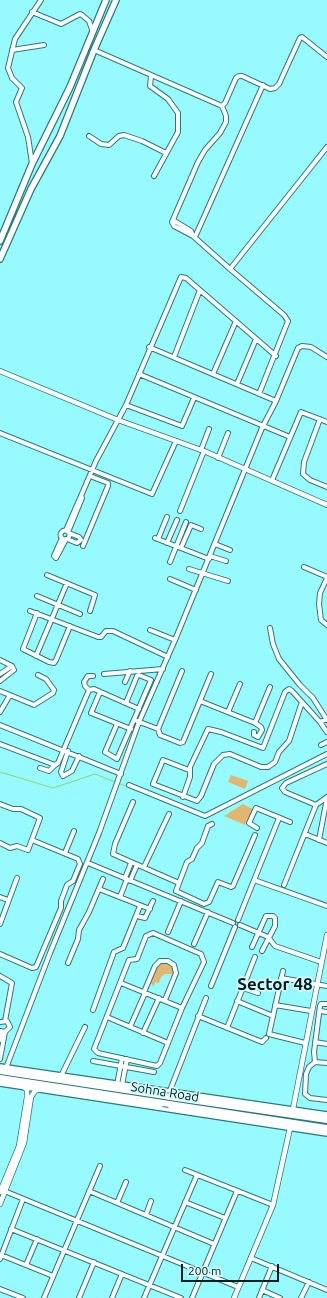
<!DOCTYPE html>
<style>
body{margin:0}
#map{position:relative;width:327px;height:1298px;overflow:hidden;background:#96fafe;font-family:Ubuntu,sans-serif}
canvas{display:block}
.scale{position:absolute;left:181px;top:1264px;width:98px;height:18px;box-sizing:border-box;border:2px solid #001d1e;border-top:0;padding-left:5px;font-size:12px;line-height:14px;white-space:nowrap;color:#001d1e;-webkit-text-stroke:3px #d8fcfd;paint-order:stroke}
</style>
<div id="map">
<canvas width="327" height="1298"></canvas>
<div class="scale">200 m</div>
</div>
<script>
const c = document.querySelector('canvas').getContext('2d');
c.lineJoin = 'round';
function paint(path, color) { c.fillStyle = color; c.fill(path, 'evenodd'); }
const toPath = rows => new Path2D(rows.map(r => 'M' + r).join(''));
function strokePath(path, color, width, dash) { c.strokeStyle = color; c.lineWidth = width; c.lineCap = dash ? 'butt' : 'round'; c.setLineDash(dash || []); c.stroke(path); }
function write(font, color, halo, rows, align = 'center') {
  c.font = font + ' Ubuntu,sans-serif'; c.lineWidth = 3.5; c.setLineDash([]); c.textBaseline = 'middle'; c.strokeStyle = halo; c.fillStyle = color; for (const [text, x, y, turn = 0] of rows) {
    c.save(); c.translate(x, y); c.rotate((+turn || 0) * Math.PI / 180); c.textAlign = isNaN(turn) ? turn : align; if (halo) c.strokeText(text, 0, 0); c.fillText(text, 0, 0); c.restore();
  }
}
paint(toPath([
 [231,775,248,781,245,789,228,782],
 [243,804,253,809,245,825,224,816],
 [164,962,170,963,174,970,173,974,165,974,161,977,159,983,155,982,154,986,149,983,157,964]
]), '#e1b671');
strokePath(toPath([
 [0,772,53,788,95,774,115,782],
 [118,783,204,817]
]), '#8dd478', 1);
const minor = toPath([
 [32,12,61,24,80,14,82,15,89,21,93,32],
 [12,50,44,45],
 [94,50,222,106,225,103,236,78,239,76,242,76,270,89,275,88,279,84,300,38,302,37,327,57],
 [151,76,150,86,168,99,178,113,178,132,154,176],
 [89,136,101,144,109,145,119,136,124,135,142,141,166,153],
 [32,163,28,137,16,102,22,88,12,78,8,68,15,39,41,0],
 [173,220,191,231,193,236,230,269,284,315,288,321,259,394],
 [193,236,174,226,172,222,198,162,205,150,220,133,226,122,226,116,222,106],
 [195,237,263,85],
 [230,269,327,147],
 [149,347,276,401],
 [174,357,200,290],
 [139,374,290,437],
 [213,374,236,321],
 [237,384,256,339],
 [126,405,182,426,194,398],
 [320,419,304,462,303,474,310,480,327,487],
 [0,433,152,494,176,441],
 [201,450,209,429],
 [218,458,228,433],
 [273,478,301,412,327,422],
 [81,496,96,461,126,405,181,277,186,278,276,356],
 [180,511,204,451],
 [66,530,81,496,82,498,68,532],
 '60.5 535a4.5 4.5 0 1 1 9 0a4.5 4.5 0 1 1-9 0Z',
 [62,538,54,556,56,558,66,539],
 [155,538,209,559],
 [67,539,77,543,81,540,79,537,69,533],
 [158,539,167,517],
 [167,543,177,520],
 [215,544,230,550],
 [83,546,108,486,108,483,90,476],
 [181,548,191,525,201,529],
 [210,556,226,561],
 [170,562,186,522],
 [304,567,327,577],
 [189,569,228,581],
 [47,575,95,595,90,611],
 [327,578,320,593,319,604,321,620,327,625],
 [170,579,196,590],
 [37,596,80,614],
 [30,611,98,637,101,637,106,631,113,631,168,657],
 [37,613,23,649,49,662,54,663,56,660,70,626],
 [270,628,273,644,279,659,300,685,313,698,327,720],
 [150,630,175,640],
 [36,656,67,583],
 [0,660,12,666,14,670,0,681],
 [0,674,12,666],
 [104,674,163,669],
 [125,682,130,671],
 [89,690,85,686,84,682,88,676,93,676],
 [0,691,10,695,0,712],
 [100,692,91,713,131,729],
 [10,695,34,705,53,693,54,690,46,679,38,675],
 [200,701,255,723,270,687],
 [228,712,240,684],
 [137,721,158,729,182,671],
 [320,722,327,732],
 [117,724,105,752,117,759,151,680,139,675,137,676,126,703],
 [0,725,121,774],
 [158,729,160,735,180,743,183,742,211,674],
 [254,732,254,735,258,737,262,730,261,727,255,723],
 [0,744,55,765,58,763,89,690,94,689,139,709],
 [321,745,327,742],
 [68,751,61,772,63,776,72,771,79,756],
 [40,768,49,771,55,765],
 [189,770,163,760,153,784,197,801,201,796,214,764,223,755,230,754,261,767,268,767,275,762,279,752,289,741,302,702],
 [129,785,205,816,327,754],
 [183,797,190,777,190,767,208,729,221,732,263,748,285,692,289,689,292,691,320,722,327,719],
 [133,802,115,844,113,854,179,883],
 [0,804,13,809,21,809,40,818,28,850,17,846,10,848,0,843],
 [316,805,285,792,282,788,286,783,327,764],
 [212,824,208,826,202,843,197,848,192,859,187,862,176,891,204,904,209,902,218,882,231,887,233,886,255,835],
 [257,828,249,823,256,808,290,822],
 [305,834,327,843],
 [319,840,327,798],
 [65,853,74,831],
 [88,863,233,923],
 [144,867,169,814],
 [125,878,131,863],
 [254,880,327,906],
 [130,881,137,865],
 [284,885,316,805,327,797],
 [99,889,150,909],
 [0,897,8,900],
 [120,897,127,879],
 [137,916,145,918,153,901],
 [238,920,279,818],
 [0,924,17,878],
 [240,925,268,937,275,946,321,962],
 [168,932,181,901],
 [153,933,201,954,204,962,182,1008,160,1063,157,1066,98,1053,94,1049,129,960,137,959,146,936,153,933],
 [194,944,208,912],
 [252,947,266,916,273,916,275,918,275,926,262,951],
 [0,954,32,968,36,967,61,908,61,901,67,885,73,881,80,864,78,859,32,840],
 [68,963,78,939,79,930,89,912,103,879],
 [283,971,269,1034,305,1043],
 [0,976,12,983,5,1021],
 [281,978,327,986],
 [121,983,182,1008],
 [211,986,235,927],
 [243,988,258,993],
 [144,992,155,966,160,961,168,961,174,965,176,973,165,1000],
 [237,1001,273,1016],
 [275,1005,311,1011],
 [93,1010,114,952,123,948,140,906],
 [320,1011,327,1012],
 [198,1016,262,1042,266,1038],
 [107,1017,168,1043],
 [0,1022,7,1021,10,1027,5,1032,0,1031],
 [130,1027,145,993],
 [227,1028,255,957],
 [143,1033,159,998],
 [0,1040,2,1032],
 [315,1042,327,1044],
 [0,1059,5,1032],
 [93,1061,154,1072],
 [315,1062,314,1052,320,1006,321,1004,327,1004],
 [327,1063,315,1062,309,1067,306,1074,305,1094,310,1098,327,1100],
 [6,1068,50,953,99,833,139,722,175,640,262,428,276,401,298,348,302,346,311,347,327,357],
 [61,1076,85,1027],
 [117,1085,122,1058],
 [122,1085,127,1059],
 [169,1093,206,998],
 [185,1170,273,1205],
 [2,1190,238,1287],
 [89,1191,214,1244],
 [185,1202,225,1218],
 [117,1203,126,1182],
 [146,1215,151,1201],
 [11,1229,181,1298],
 [1,1255,53,1276],
 [251,1258,327,1290],
 [0,1259,23,1199],
 [26,1265,37,1239],
 [0,1289,23,1298],
 [262,1290,280,1298],
 [44,1298,100,1166],
 [79,1298,94,1262],
 [112,1298,122,1274],
 [144,1298,197,1175],
 [192,1298,237,1191],
 [259,1298,272,1266],
 [301,1298,309,1282]
]);
const tertiary = toPath([
 [0,371,118,420,204,451,327,505],
 [293,1109,327,935],
 [0,1192,19,1146,27,1097,27,1090,23,1086],
 [0,1204,24,1143,31,1097,35,1091,40,1089],
 [234,1298,273,1205,290,1128]
]);
const secondary = toPath([
 [0,241,32,164,70,87,106,0],
 [0,259,31,189,60,136,94,50,116,0],
 [0,1067,327,1115],
 [0,1083,327,1133]
]);
const trunk = toPath([
 [0,1071,165,1096],
 [0,1078,163,1103],
 [170,1097,327,1120],
 [169,1104,327,1128]
]);
strokePath(minor, '#2a797c', 6);
strokePath(tertiary, '#2a797c', 6);
strokePath(secondary, '#2a797c', 8);
strokePath(trunk, '#2a797c', 8);
strokePath(minor, '#fff', 4);
strokePath(tertiary, '#fff', 4.5);
strokePath(secondary, '#fff', 5.5);
strokePath(trunk, '#fff', 6);
const trunkBridge = toPath([
 [165,1096,170,1097],
 [163,1103,169,1104]
]);
strokePath(trunkBridge, '#2a797c', 8, []);
strokePath(trunkBridge, '#fff', 6);
write('13px', '#001d1e', '#d8fcfd', [
 ["Sohna Road",165,1092,9]
]);
write('bold 17px', '#001d1e', '#d8fcfd', [
 ["Sector 48",275,984]
]);
</script>
